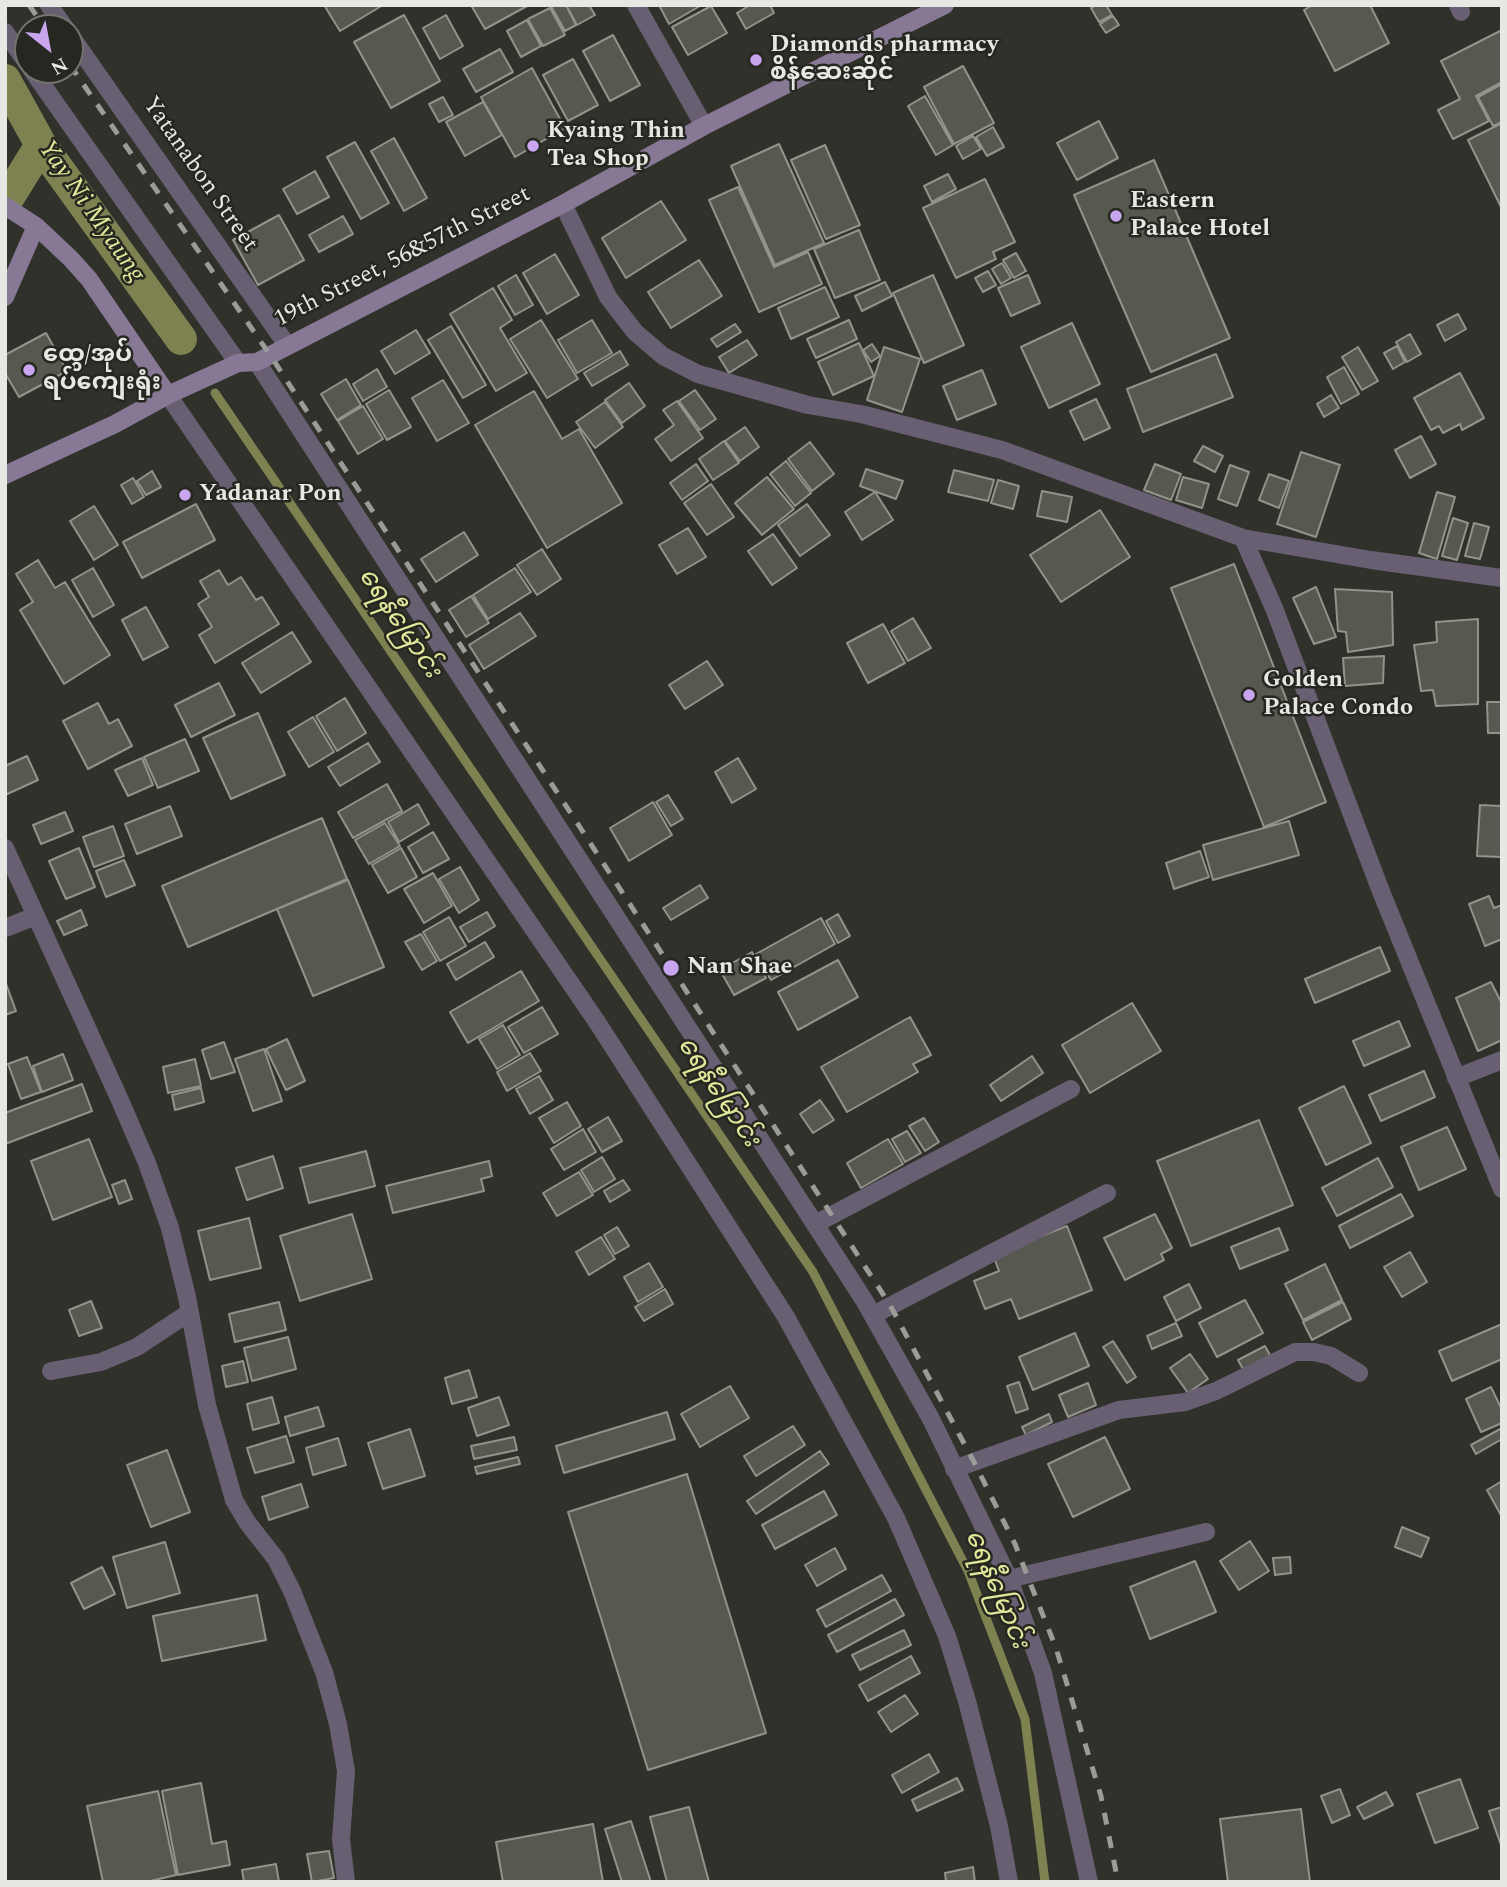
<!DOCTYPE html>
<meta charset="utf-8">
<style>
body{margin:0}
#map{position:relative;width:1507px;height:1887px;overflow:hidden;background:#30312a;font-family:Spectral,serif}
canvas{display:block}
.frame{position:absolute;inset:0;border:7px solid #e7e7e3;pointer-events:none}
.north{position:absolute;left:14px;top:14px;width:70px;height:70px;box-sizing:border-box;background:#262720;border:2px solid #73746e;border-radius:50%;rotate:149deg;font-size:19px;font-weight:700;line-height:28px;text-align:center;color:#e7e7e3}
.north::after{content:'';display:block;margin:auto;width:24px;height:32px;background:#c9a5ee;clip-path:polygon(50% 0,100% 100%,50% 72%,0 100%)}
</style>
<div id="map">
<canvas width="1507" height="1887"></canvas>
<div class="frame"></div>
<div class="north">N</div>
</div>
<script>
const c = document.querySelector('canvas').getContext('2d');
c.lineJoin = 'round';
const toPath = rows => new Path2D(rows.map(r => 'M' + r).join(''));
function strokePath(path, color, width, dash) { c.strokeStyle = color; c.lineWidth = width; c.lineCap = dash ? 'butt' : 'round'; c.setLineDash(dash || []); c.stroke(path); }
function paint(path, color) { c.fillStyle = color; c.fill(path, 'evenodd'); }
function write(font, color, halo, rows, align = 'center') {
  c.font = font + ' Spectral,"Noto Sans Myanmar",serif'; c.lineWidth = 5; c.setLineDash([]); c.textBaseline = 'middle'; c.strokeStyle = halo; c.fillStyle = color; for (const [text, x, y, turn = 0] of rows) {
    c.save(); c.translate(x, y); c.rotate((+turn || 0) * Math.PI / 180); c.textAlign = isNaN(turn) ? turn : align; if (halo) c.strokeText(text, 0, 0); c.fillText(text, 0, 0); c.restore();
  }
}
strokePath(toPath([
 [215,393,813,1272,968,1571,1025,1719,1045,1882]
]), '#7e8251', 9);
strokePath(toPath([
 [5,80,41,145,181,339],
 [5,203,41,145]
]), '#7e8251', 32);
const building = toPath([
 [324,5,383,5,340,31,324,5],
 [471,5,529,5,485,29,471,5],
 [553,5,566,5,576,25,565,31,551,6,553,5],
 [566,5,589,5,595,15,577,25,566,5],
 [659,5,700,5,700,6,669,24,659,5],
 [750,5,770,5,774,13,746,29,737,13,750,5],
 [1096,5,1106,5,1112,15,1099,22,1091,8,1096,5],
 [1313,5,1370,5,1389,43,1335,71,1304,10,1313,5],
 [711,6,727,33,688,55,672,27,711,6],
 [550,8,565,35,543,46,528,19,550,8],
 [404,15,440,81,391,108,354,42,404,15],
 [446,15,463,46,440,59,423,28,446,15],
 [1113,16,1119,25,1106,33,1100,24,1113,16],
 [527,20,541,46,521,57,507,31,527,20],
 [1502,30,1502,82,1476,96,1489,121,1453,139,1438,110,1460,99,1441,61,1502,30],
 [613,35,640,85,610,101,583,51,613,35],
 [500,49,513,72,476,92,463,69,500,49],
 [573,59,598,105,568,121,543,75,573,59],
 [963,66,994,123,954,144,924,87,963,66],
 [532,68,565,128,515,157,481,97,532,68],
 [1502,84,1502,122,1493,126,1478,97,1502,84],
 [925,96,953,145,936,155,908,106,925,96],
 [443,97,453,115,439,122,429,104,443,97],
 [483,102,502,135,465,156,446,122,483,102],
 [1099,121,1118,158,1077,180,1057,143,1099,121],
 [1502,123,1502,209,1468,140,1502,123],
 [993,127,1004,147,987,156,976,137,993,127],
 [973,136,981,149,963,159,956,146,973,136],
 [394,138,427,198,404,211,371,151,394,138],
 [355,142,389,203,361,219,327,157,355,142],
 [779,144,824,243,775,265,731,166,779,144],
 [825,145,860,225,826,239,791,160,825,145],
 [1154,160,1230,338,1151,372,1074,195,1154,160],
 [315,171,329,197,297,214,283,189,315,171],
 [948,174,956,189,932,202,924,186,948,174],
 [985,179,1015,242,993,252,996,259,956,278,923,208,985,179],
 [738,187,774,267,808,252,822,284,759,312,709,200,738,187],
 [661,201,686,240,626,278,602,238,661,201],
 [279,215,304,260,258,285,233,240,279,215],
 [343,216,353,234,319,252,309,235,343,216],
 [859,230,880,280,835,298,814,249,859,230],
 [1016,253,1026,271,1014,278,1003,260,1016,253],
 [555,254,579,295,547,314,523,273,555,254],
 [699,260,722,296,671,328,648,292,699,260],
 [1002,263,1011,278,1001,284,992,269,1002,263],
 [988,271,996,285,983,292,975,278,988,271],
 [516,275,533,305,515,315,498,286,516,275],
 [933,275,964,345,924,363,893,293,933,275],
 [1028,275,1040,303,1011,316,998,288,1028,275],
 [885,282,892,296,862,311,855,296,885,282],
 [825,287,839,317,791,339,778,308,825,287],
 [493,288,512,320,500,328,527,373,496,391,450,314,493,288],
 [1458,314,1466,329,1445,341,1437,325,1458,314],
 [541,320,578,379,547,398,510,339,541,320],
 [592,320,612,353,577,373,558,340,592,320],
 [849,320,857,339,816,358,807,339,849,320],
 [1072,323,1100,384,1049,408,1021,347,1072,323],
 [735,324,741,332,717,347,711,339,735,324],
 [451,326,486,385,463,398,428,340,451,326],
 [416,330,430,353,395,374,381,351,416,330],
 [46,333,67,371,19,397,5,373,5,355,46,333],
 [1410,334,1421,354,1407,362,1396,342,1410,334],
 [747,340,757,355,729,373,719,357,747,340],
 [859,343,874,376,833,395,818,362,859,343],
 [872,344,880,356,871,362,863,350,872,344],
 [1397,346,1405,362,1393,369,1384,353,1397,346],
 [884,347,920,359,902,412,867,400,884,347],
 [1358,347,1378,381,1362,390,1342,357,1358,347],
 [620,351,628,365,592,386,584,373,620,351],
 [1216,354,1233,397,1143,432,1127,389,1216,354],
 [1344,367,1359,394,1341,404,1327,377,1344,367],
 [377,369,387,387,363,401,353,384,377,369],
 [982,370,996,404,957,420,943,386,982,370],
 [1460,373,1484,418,1462,430,1460,424,1443,433,1439,426,1431,430,1414,398,1460,373],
 [346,379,361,405,337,420,321,394,346,379],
 [443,380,469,423,437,441,412,398,443,380],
 [629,383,645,406,622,423,605,400,629,383],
 [389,390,411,427,387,440,366,404,389,390],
 [695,390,716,419,700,430,679,401,695,390],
 [534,391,562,439,579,429,622,503,547,548,475,425,534,391],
 [1331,395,1339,408,1324,417,1317,404,1331,395],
 [1096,399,1110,428,1084,440,1070,411,1096,399],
 [677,401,703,438,671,461,655,439,674,425,663,410,677,401],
 [605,402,623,427,595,448,576,422,605,402],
 [363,406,383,439,358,454,338,421,363,406],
 [745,427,759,447,740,461,725,441,745,427],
 [1421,436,1436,464,1410,478,1395,450,1421,436],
 [724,441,739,463,713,480,699,459,724,441],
 [810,442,834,474,812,491,788,459,810,442],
 [1203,446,1223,456,1215,472,1194,461,1203,446],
 [1301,452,1340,465,1316,537,1277,524,1301,452],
 [786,461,811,493,795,506,770,474,786,461],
 [696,464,708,481,682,500,670,483,696,464],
 [1155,464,1181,474,1171,500,1144,490,1155,464],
 [1230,465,1249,472,1237,506,1218,499,1230,465],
 [866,469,903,481,896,499,860,486,866,469],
 [954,470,994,480,988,501,948,492,954,470],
 [152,471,161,487,146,495,137,481,152,471],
 [1269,474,1289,481,1279,508,1259,500,1269,474],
 [767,477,794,509,762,535,735,503,767,477],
 [1183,477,1209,484,1202,508,1176,500,1183,477],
 [133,478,144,497,132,504,121,485,133,478],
 [998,480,1019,486,1013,509,991,503,998,480],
 [711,484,734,517,707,535,684,503,711,484],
 [1042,491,1072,497,1067,522,1037,516,1042,491],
 [875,492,893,520,862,540,845,512,875,492],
 [1437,492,1455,497,1437,559,1419,553,1437,492],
 [196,504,215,540,142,578,123,542,196,504],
 [807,504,830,535,800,556,778,525,807,504],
 [94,506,118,545,94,560,70,521,94,506],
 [1100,510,1130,557,1061,602,1030,555,1100,510],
 [1453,518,1468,523,1457,560,1442,556,1453,518],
 [1474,523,1489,527,1480,559,1465,556,1474,523],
 [688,528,706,557,677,574,659,545,688,528],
 [464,532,478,555,436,582,421,559,464,532],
 [773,534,797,568,772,585,748,551,773,534],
 [542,549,561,579,537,595,517,565,542,549],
 [38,560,55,588,65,582,110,655,64,684,20,610,33,602,16,574,38,560],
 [1234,564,1326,802,1264,827,1171,588,1234,564],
 [93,568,114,605,93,617,72,580,93,568],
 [515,568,531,592,488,619,473,595,515,568],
 [219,570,228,585,241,577,256,600,262,597,279,624,215,663,199,635,212,627,198,604,209,597,200,581,219,570],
 [1316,587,1336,637,1314,644,1293,598,1316,587],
 [1335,589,1392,592,1393,645,1348,652,1346,632,1338,631,1335,589],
 [471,596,489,623,466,637,449,610,471,596],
 [146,607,168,647,143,660,122,620,146,607],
 [520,613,536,636,484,669,469,645,520,613],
 [913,618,931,648,908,661,891,631,913,618],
 [1478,619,1478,704,1436,706,1433,690,1421,691,1414,645,1437,642,1436,622,1478,619],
 [883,624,905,663,868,683,847,643,883,624],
 [292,632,311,662,261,693,242,663,292,632],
 [1384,656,1383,683,1345,686,1343,658,1384,656],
 [707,661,723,685,685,709,669,685,707,661],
 [219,683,235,715,191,737,175,705,219,683],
 [345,698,366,733,337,751,316,716,345,698],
 [1487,702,1502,702,1502,733,1488,733,1487,702],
 [98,703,109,724,118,719,132,746,88,769,63,721,98,703],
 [258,713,285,775,231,799,203,738,258,713],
 [313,717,334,752,309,767,288,732,313,717],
 [185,739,199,771,158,788,144,757,185,739],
 [368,743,380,762,340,786,328,767,368,743],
 [27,756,38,780,5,795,5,766,27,756],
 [142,758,153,785,128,796,115,770,142,758],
 [738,758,756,789,732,803,715,772,738,758],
 [387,784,402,811,353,838,338,812,387,784],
 [668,795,683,819,671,826,656,802,668,795],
 [653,802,672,835,629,861,610,828,653,802],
 [418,804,429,824,399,842,388,822,418,804],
 [1480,805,1502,806,1502,857,1477,856,1480,805],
 [170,806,182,836,137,854,125,824,170,806],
 [65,812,73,831,41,844,33,825,65,812],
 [322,818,347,879,188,947,162,886,322,818],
 [1289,821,1299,855,1213,880,1203,845,1289,821],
 [385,823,400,846,369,864,355,840,385,823],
 [113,826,124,856,94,867,83,837,113,826],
 [433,832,449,859,423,873,408,847,433,832],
 [79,848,95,887,66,899,49,861,79,848],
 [401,848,417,877,388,893,372,865,401,848],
 [1200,851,1209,877,1174,889,1166,863,1200,851],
 [124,860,135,885,106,897,96,871,124,860],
 [460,867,479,900,459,913,439,879,460,867],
 [433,873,452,906,424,923,404,889,433,873],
 [348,880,384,967,313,996,277,909,348,880],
 [700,885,708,898,671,920,663,908,700,885],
 [1489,896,1494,908,1502,905,1502,939,1485,946,1469,904,1489,896],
 [81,910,87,925,64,935,57,921,81,910],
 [487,912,495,926,469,942,460,927,487,912],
 [838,914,850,936,838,943,826,921,838,914],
 [449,917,466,946,440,961,423,932,449,917],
 [821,918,835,944,771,980,756,954,821,918],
 [421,934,437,961,422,970,405,942,421,934],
 [485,942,494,957,456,980,447,964,485,942],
 [1380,947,1390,971,1315,1003,1305,979,1380,947],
 [752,952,766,978,734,995,720,970,752,952],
 [838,960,858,997,798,1030,778,992,838,960],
 [521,971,539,1001,468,1043,450,1012,521,971],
 [5,981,16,1011,5,1015,5,981],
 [1491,982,1502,1004,1502,1040,1478,1051,1456,998,1491,982],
 [1132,1003,1161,1051,1090,1093,1062,1045,1132,1003],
 [542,1007,558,1034,524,1053,508,1027,542,1007],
 [910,1017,931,1055,913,1064,918,1072,847,1112,821,1067,910,1017],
 [1399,1021,1410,1046,1364,1066,1353,1041,1399,1021],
 [503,1025,520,1055,497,1069,479,1039,503,1025],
 [287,1039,305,1081,286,1090,266,1049,287,1039],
 [224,1042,235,1072,211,1079,202,1050,224,1042],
 [264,1049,282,1101,253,1111,235,1059,264,1049],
 [530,1053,541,1071,507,1091,497,1072,530,1053],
 [63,1054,73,1080,42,1092,33,1066,63,1054],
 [1032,1056,1043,1073,1001,1101,990,1085,1032,1056],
 [27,1057,41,1092,21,1099,8,1064,27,1057],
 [195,1059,201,1086,168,1093,163,1067,195,1059],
 [1424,1071,1435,1097,1381,1121,1369,1095,1424,1071],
 [539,1076,553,1100,530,1114,516,1089,539,1076],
 [82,1084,92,1111,5,1144,5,1113,82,1084],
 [1344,1086,1371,1143,1326,1165,1299,1108,1344,1086],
 [201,1088,204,1102,175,1110,172,1095,201,1088],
 [820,1100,834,1120,813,1133,800,1114,820,1100],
 [567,1102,581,1126,554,1143,539,1118,567,1102],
 [608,1117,622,1141,602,1152,588,1129,608,1117],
 [924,1118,939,1142,925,1151,909,1126,924,1118],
 [1259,1120,1293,1205,1191,1246,1157,1161,1259,1120],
 [1447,1127,1466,1169,1419,1190,1401,1147,1447,1127],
 [583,1129,596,1152,564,1170,551,1149,583,1129],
 [907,1131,921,1153,905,1162,892,1139,907,1131],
 [89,1139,112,1197,53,1220,31,1161,89,1139],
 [888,1139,903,1164,861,1188,847,1163,888,1139],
 [366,1151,375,1186,309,1203,300,1168,366,1151],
 [273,1156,283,1188,247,1200,236,1168,273,1156],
 [602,1157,615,1179,594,1192,581,1170,602,1157],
 [1378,1158,1393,1187,1337,1216,1322,1188,1378,1158],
 [489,1161,492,1176,481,1179,484,1191,393,1213,386,1186,489,1161],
 [579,1172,593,1195,557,1216,543,1193,579,1172],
 [125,1180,132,1199,119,1204,112,1185,125,1180],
 [623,1180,630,1190,610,1202,604,1191,623,1180],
 [1401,1194,1413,1216,1350,1248,1339,1226,1401,1194],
 [352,1214,372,1279,300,1301,280,1236,352,1214],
 [1155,1214,1172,1248,1161,1254,1164,1260,1125,1280,1104,1238,1155,1214],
 [249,1218,261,1268,210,1280,198,1231,249,1218],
 [1067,1226,1092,1290,1019,1319,1011,1299,985,1309,974,1281,999,1271,993,1255,1067,1226],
 [617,1227,629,1246,615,1254,604,1235,617,1227],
 [1279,1228,1288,1250,1240,1269,1231,1247,1279,1228],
 [601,1237,615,1259,589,1275,576,1252,601,1237],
 [1410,1252,1427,1282,1402,1297,1384,1267,1410,1252],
 [649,1263,663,1287,638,1302,624,1277,649,1263],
 [1325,1264,1342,1300,1303,1320,1285,1284,1325,1264],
 [1189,1284,1201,1308,1176,1321,1164,1297,1189,1284],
 [665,1289,673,1304,644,1321,635,1307,665,1289],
 [1245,1300,1263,1333,1217,1357,1199,1323,1245,1300],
 [91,1301,102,1328,79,1336,69,1310,91,1301],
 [279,1302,286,1330,235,1342,229,1314,279,1302],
 [1343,1302,1351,1319,1312,1340,1303,1322,1343,1302],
 [1176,1323,1182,1336,1152,1349,1147,1336,1176,1323],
 [1502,1324,1502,1359,1452,1381,1439,1351,1502,1324],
 [1075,1333,1089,1366,1033,1390,1019,1357,1075,1333],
 [288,1337,296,1369,252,1381,244,1348,288,1337],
 [1113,1341,1136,1377,1127,1383,1103,1347,1113,1341],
 [1265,1346,1271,1357,1244,1371,1238,1360,1265,1346],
 [1190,1354,1208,1379,1188,1393,1170,1368,1190,1354],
 [243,1361,248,1382,226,1387,222,1366,243,1361],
 [469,1370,477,1397,452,1404,445,1378,469,1370],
 [1019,1382,1028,1409,1016,1413,1007,1386,1019,1382],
 [1088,1383,1096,1405,1068,1417,1059,1395,1088,1383],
 [730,1386,749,1418,700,1447,681,1414,730,1386],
 [1491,1387,1502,1410,1502,1423,1481,1432,1466,1399,1491,1387],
 [272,1397,279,1423,253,1430,247,1404,272,1397],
 [499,1397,509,1425,477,1436,468,1408,499,1397],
 [318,1407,324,1426,290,1436,285,1417,318,1407],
 [667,1412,675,1439,564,1473,556,1446,667,1412],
 [1049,1414,1052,1422,1026,1435,1022,1427,1049,1414],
 [793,1426,805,1445,756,1476,744,1456,793,1426],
 [1502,1428,1502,1439,1476,1454,1471,1445,1502,1428],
 [410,1429,425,1476,383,1489,368,1443,410,1429],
 [286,1436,294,1462,255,1473,247,1448,286,1436],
 [514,1437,517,1450,474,1459,471,1446,514,1437],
 [1105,1437,1130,1489,1073,1517,1048,1464,1105,1437],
 [338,1438,346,1465,313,1475,306,1448,338,1438],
 [167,1450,190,1512,151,1527,127,1465,167,1450],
 [820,1451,829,1464,756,1514,747,1501,820,1451],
 [518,1457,520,1464,477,1474,475,1467,518,1457],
 [687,1474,766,1733,648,1770,568,1512,687,1474],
 [1502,1481,1502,1517,1487,1490,1502,1481],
 [301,1484,308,1507,269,1520,262,1497,301,1484],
 [824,1491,837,1515,775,1549,762,1525,824,1491],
 [1402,1527,1429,1538,1421,1557,1395,1547,1402,1527],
 [1250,1541,1269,1571,1239,1590,1220,1561,1250,1541],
 [165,1542,180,1593,127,1608,113,1557,165,1542],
 [835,1548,846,1569,817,1586,805,1565,835,1548],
 [1290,1557,1291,1573,1275,1575,1273,1558,1290,1557],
 [1195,1561,1216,1612,1150,1639,1130,1587,1195,1561],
 [102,1567,115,1594,84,1609,71,1583,102,1567],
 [882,1575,891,1591,826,1627,817,1610,882,1575],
 [257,1595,266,1640,162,1661,153,1616,257,1595],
 [895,1599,904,1615,837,1652,828,1635,895,1599],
 [904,1630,911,1645,860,1670,852,1655,904,1630],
 [911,1656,920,1673,868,1701,859,1685,911,1656],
 [905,1695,918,1714,891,1732,878,1712,905,1695],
 [929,1754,939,1772,902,1793,892,1775,929,1754],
 [957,1778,963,1790,917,1811,912,1800,957,1778],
 [1460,1779,1478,1828,1435,1843,1417,1794,1460,1779],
 [201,1783,212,1844,226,1841,230,1865,178,1875,162,1791,201,1783],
 [1340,1789,1350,1815,1332,1823,1321,1796,1340,1789],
 [158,1791,176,1875,146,1882,103,1882,87,1806,158,1791],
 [1386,1792,1393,1805,1364,1819,1357,1807,1386,1792],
 [689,1807,709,1882,667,1882,650,1817,689,1807],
 [1502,1807,1502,1848,1489,1811,1502,1807],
 [1301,1809,1310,1882,1228,1882,1220,1819,1301,1809],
 [631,1821,651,1882,622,1882,605,1829,631,1821],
 [593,1824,603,1882,503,1882,496,1842,593,1824],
 [329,1851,334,1878,312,1882,307,1854,329,1851],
 [276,1864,279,1882,244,1882,242,1870,276,1864],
 [973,1867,975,1882,946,1882,945,1873,973,1867]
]);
paint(building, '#575850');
strokePath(building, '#92938b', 2);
strokePath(toPath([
 [49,5,65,28],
 [636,5,704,126],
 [1458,5,1461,12],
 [5,32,28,64],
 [70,35,287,345],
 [32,70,238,363],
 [563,204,608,297,635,332,663,356,698,374,808,405,861,414,1002,450,1243,538,1371,560,1502,578],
 [257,362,864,1300,931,1419,1009,1579,1043,1673,1089,1882],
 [168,395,597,1022,786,1317,896,1518,947,1636,967,1701,999,1826,1009,1882],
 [1243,538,1274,608,1380,889,1502,1189],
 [5,848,119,1098,147,1163,170,1228,187,1297,207,1405,234,1500,247,1522,276,1559,292,1591,324,1672,338,1724,346,1771,341,1839,346,1882],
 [5,928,36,916],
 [1456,1078,1502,1060],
 [815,1224,1071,1089],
 [873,1315,1107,1193],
 [51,1371,101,1362,137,1347,190,1312],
 [954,1469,1119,1410,1185,1402,1216,1391,1295,1352,1314,1352,1331,1356,1359,1373],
 [1009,1579,1206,1532]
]), '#685f72', 18);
strokePath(toPath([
 [5,206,36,226,71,259,89,279,168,395],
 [5,297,36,226],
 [5,475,115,424,168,395,238,363,257,362,563,204,704,126,945,5]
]), '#877996', 18);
strokePath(toPath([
 [29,5,45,28],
 [70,65,270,355,572,815,890,1305,974,1462,1015,1544,1027,1575,1056,1648,1101,1796,1118,1882]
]), '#9b9c97', 5, [12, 12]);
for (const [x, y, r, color] of [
 [756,60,7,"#c9a5ee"],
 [533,146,7,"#c9a5ee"],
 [1116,216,7,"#c9a5ee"],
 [29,370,7,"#c9a5ee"],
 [185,495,7,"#c9a5ee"],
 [1249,695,7,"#c9a5ee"],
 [671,968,9,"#c9a5ee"]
]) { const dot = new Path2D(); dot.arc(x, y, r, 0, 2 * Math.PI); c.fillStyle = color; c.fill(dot); strokePath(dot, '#262720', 2.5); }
write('bold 24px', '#e7e7e3', '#262720', [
 ["Diamonds pharmacy",770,46],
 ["စိန်ဆေးဆိုင်",770,74],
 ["Kyaing Thin",547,132],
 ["Tea Shop",547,160],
 ["Eastern",1130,202],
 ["Palace Hotel",1130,230],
 ["ထွေ/အုပ်",43,356],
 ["ရပ်ကျေးရုံး",43,384],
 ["Yadanar Pon",199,495],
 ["Golden",1263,681],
 ["Palace Condo",1263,709],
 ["Nan Shae",687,968]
], 'left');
write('24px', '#e7e7e3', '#262720', [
 ["Yatanabon Street",199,175,55],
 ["19th Street, 56&57th Street",403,258,-27]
]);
write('italic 26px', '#e2e89b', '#262720', [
 ["Yay Ni Myaung",90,212,55],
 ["ရေနီမြောင်း",398,624,56],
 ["ရေနီမြောင်း",717,1093,56],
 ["ရေနီမြောင်း",995,1590,67]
]);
</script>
